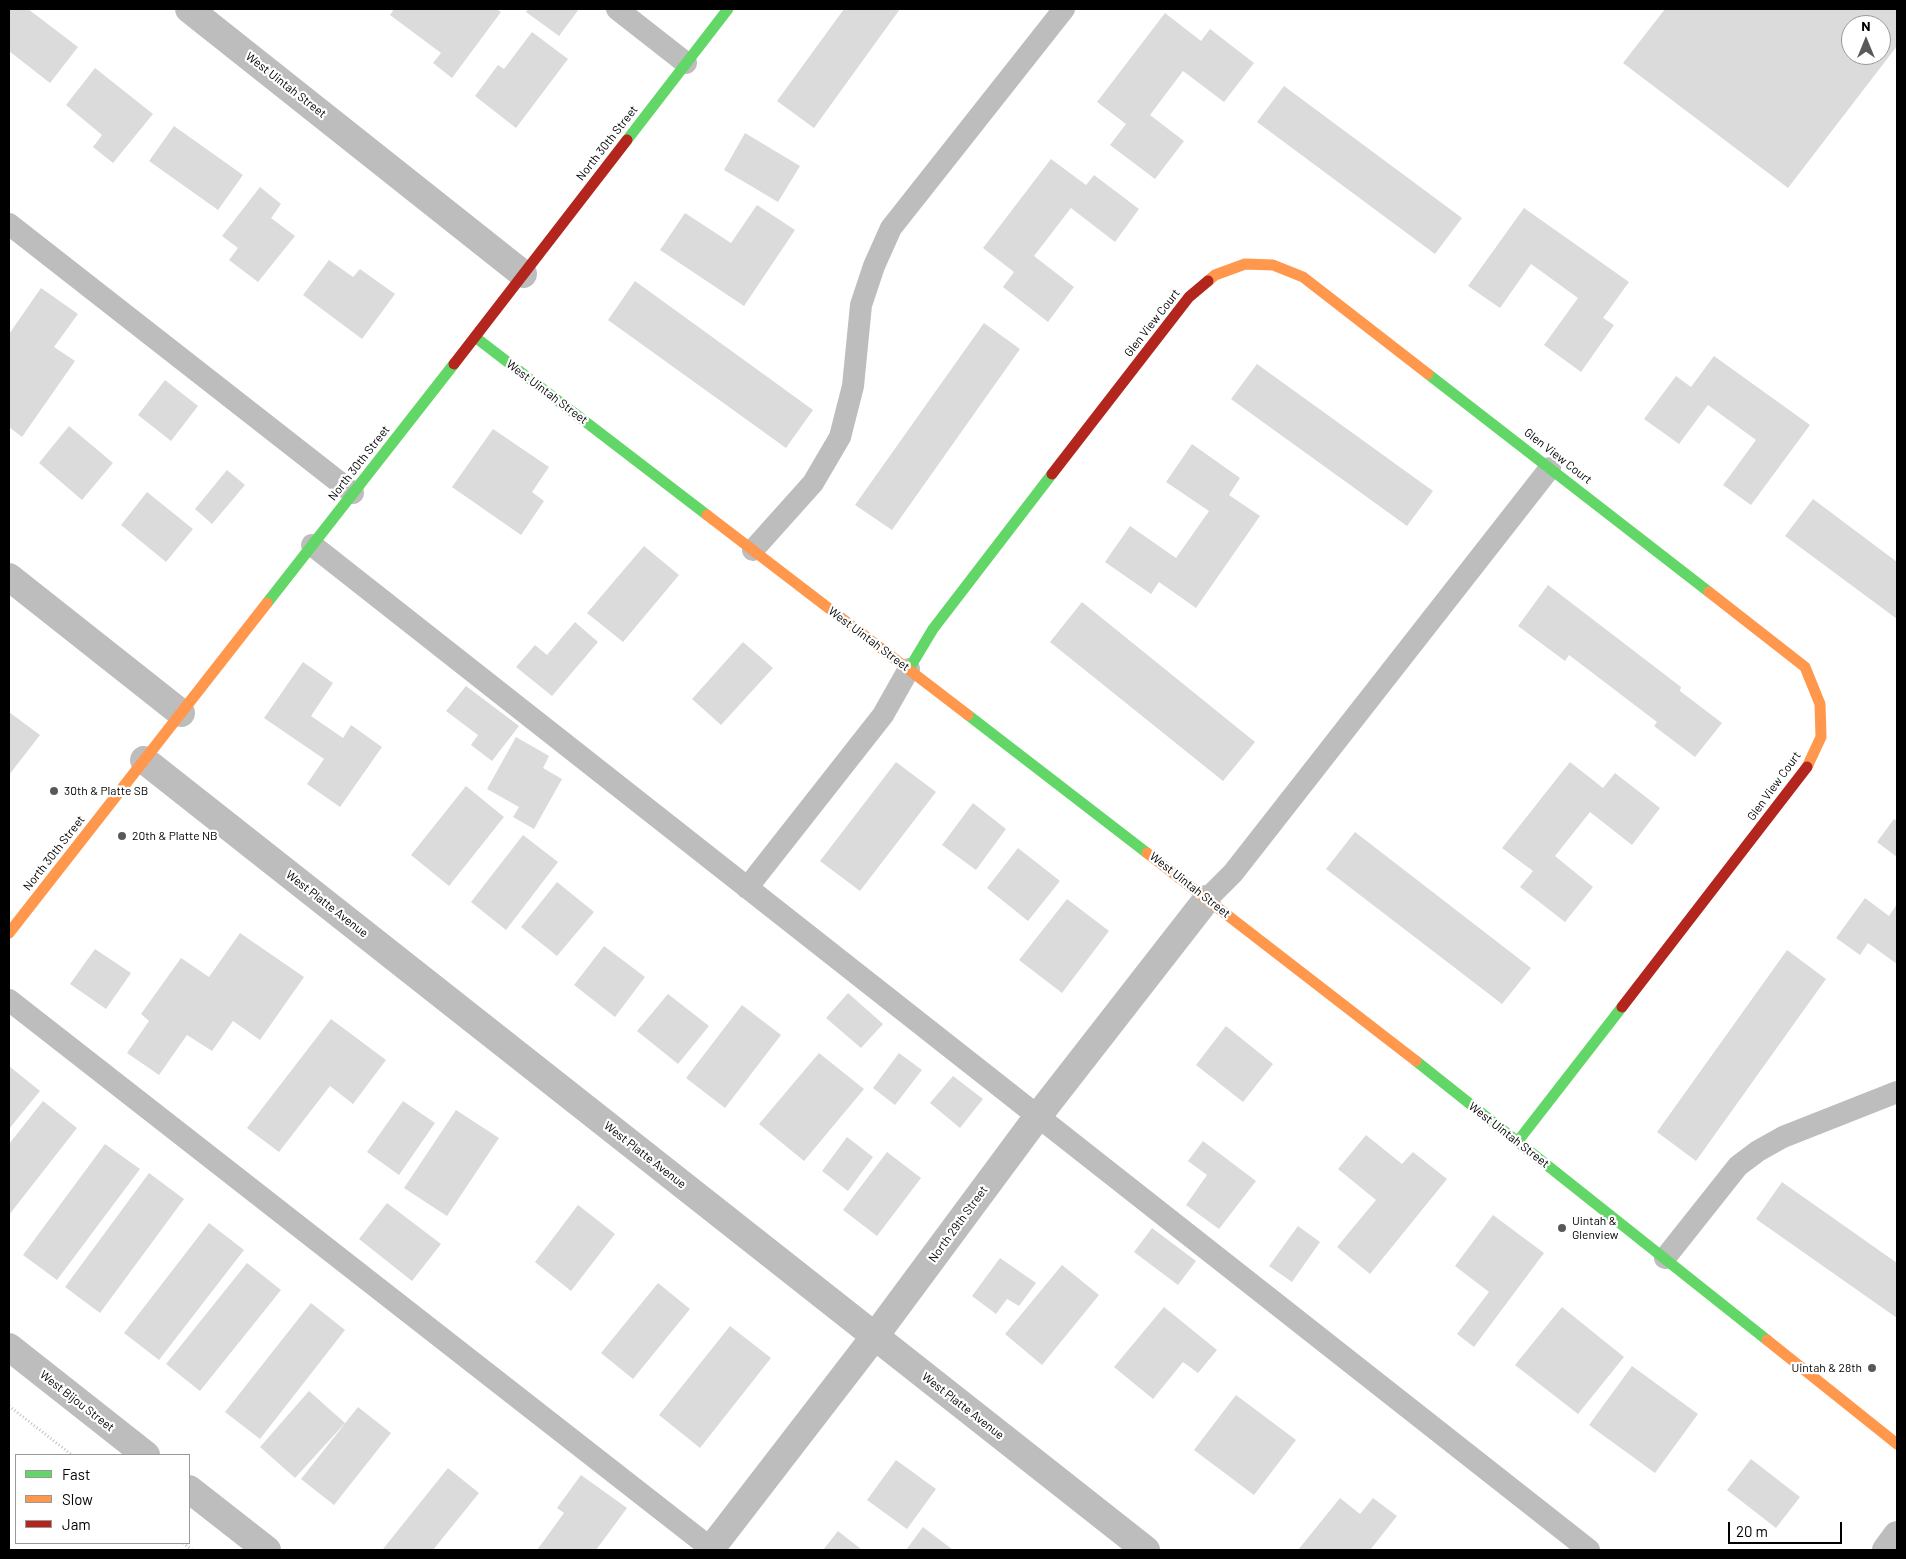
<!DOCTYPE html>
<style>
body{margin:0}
#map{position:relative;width:1906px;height:1559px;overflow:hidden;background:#fff;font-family:Barlow,sans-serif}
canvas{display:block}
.frame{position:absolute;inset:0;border:10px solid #000;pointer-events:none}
.legend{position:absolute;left:15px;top:1454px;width:175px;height:90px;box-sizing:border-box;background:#fff;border:1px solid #999;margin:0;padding:6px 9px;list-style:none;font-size:15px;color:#000}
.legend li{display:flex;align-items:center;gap:10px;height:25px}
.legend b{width:25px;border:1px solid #999}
.north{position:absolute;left:1841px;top:15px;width:50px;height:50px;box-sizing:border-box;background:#fff;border:1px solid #999;border-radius:50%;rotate:0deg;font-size:14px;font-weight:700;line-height:20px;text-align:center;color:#000}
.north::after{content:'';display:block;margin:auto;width:18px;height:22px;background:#595959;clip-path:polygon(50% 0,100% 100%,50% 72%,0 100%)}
.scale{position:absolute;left:1728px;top:1522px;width:114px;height:22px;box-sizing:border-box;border:2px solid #000;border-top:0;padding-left:6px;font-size:15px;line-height:18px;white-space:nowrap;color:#000;-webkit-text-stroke:4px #fff;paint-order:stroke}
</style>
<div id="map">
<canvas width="1906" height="1559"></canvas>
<div class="frame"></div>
<ul class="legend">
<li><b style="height:6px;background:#63d668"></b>Fast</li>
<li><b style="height:6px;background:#ff974d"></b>Slow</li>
<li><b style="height:6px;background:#b3261e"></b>Jam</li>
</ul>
<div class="north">N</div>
<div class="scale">20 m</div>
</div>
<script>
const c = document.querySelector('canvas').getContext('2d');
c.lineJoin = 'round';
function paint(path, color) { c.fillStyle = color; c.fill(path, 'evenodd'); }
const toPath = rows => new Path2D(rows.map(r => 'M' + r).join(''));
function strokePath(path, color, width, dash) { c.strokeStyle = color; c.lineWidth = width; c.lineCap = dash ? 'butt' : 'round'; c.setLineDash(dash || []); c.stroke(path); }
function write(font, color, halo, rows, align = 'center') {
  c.font = font + ' Barlow,sans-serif'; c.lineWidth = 4.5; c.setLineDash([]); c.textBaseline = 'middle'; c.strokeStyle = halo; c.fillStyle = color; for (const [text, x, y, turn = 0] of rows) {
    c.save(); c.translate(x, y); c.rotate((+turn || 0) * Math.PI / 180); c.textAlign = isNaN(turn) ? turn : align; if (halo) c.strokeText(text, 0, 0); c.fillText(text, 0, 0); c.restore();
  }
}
paint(toPath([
 [9,9,28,9,78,47,50,83,9,51],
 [394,9,497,9,501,12,452,78,433,63,441,53,390,15],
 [528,9,579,9,559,36,526,12],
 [844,9,900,9,814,128,777,101],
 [1665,9,1897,9,1897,46,1788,188,1623,63],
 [1851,25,1881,25,1881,55,1851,55],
 [1165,13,1201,41,1210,29,1254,63,1224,102,1183,71,1150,115,1184,141,1155,179,1110,145,1126,124,1097,102],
 [532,32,568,59,516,128,475,96,498,65,504,69],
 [95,68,153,114,113,163,93,147,102,135,66,105],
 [1284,86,1462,218,1435,254,1257,122],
 [174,126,243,175,218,210,149,161],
 [745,133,800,166,778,202,724,170],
 [1051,159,1086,185,1094,175,1139,209,1115,242,1071,208,1034,256,1074,287,1048,322,1003,287,1014,272,983,248],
 [260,187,281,204,271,218,295,236,258,282,229,260,238,248,222,236],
 [757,205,795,230,744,306,660,250,685,213,731,243],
 [1524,208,1629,282,1603,318,1614,325,1581,372,1544,345,1578,298,1531,264,1500,308,1468,286],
 [329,260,353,277,360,269,395,294,362,339,303,295],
 [635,281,813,410,786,448,608,320],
 [41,288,78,314,54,347,75,361,22,437,9,427,9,334],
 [984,323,1020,349,892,530,855,505],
 [1714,356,1810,425,1751,505,1723,485,1756,440,1708,405,1679,444,1644,419,1676,376,1691,387],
 [1257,364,1433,491,1407,526,1231,399],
 [165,380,198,406,171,441,138,415],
 [69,426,113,463,82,500,39,463],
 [493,429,549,467,532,492,544,501,521,535,452,487],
 [1192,444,1240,478,1229,495,1260,516,1196,608,1159,582,1151,594,1105,562,1130,526,1176,558,1209,511,1166,482],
 [227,470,245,485,212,524,195,509],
 [147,492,193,529,166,562,121,525],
 [1813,499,1897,562,1897,619,1785,536],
 [644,546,679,575,623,642,587,613],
 [1548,585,1681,687,1680,691,1722,723,1695,757,1654,726,1657,722,1569,655,1565,661,1518,626],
 [1082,602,1255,742,1223,781,1050,642],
 [575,622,598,642,552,696,516,667,535,645,547,655],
 [743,642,773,668,721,725,692,699],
 [303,662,333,683,311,716,343,738,351,725,382,747,340,807,307,784,324,759,264,718],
 [466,686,519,726,492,761,471,745,478,735,446,711],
 [9,712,40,735,9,775],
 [516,737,549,756,543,768,562,779,534,829,513,817,519,807,487,789],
 [896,762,936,792,860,891,820,861],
 [1570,762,1603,788,1615,773,1660,808,1632,845,1590,812,1555,856,1593,887,1565,922,1520,887,1533,871,1502,848],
 [466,786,504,817,449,886,411,855],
 [973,803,1006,829,976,870,942,845],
 [1894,819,1897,821,1897,857,1877,842],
 [1355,832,1531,968,1502,1004,1326,869],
 [523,835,558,862,506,930,471,902],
 [1018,848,1060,881,1028,921,987,888],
 [557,882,594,912,557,956,521,927],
 [1865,898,1889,916,1897,904,1897,964,1868,943,1860,955,1836,938],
 [1067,899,1109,931,1062,993,1019,960],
 [240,933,304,977,260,1040,233,1021,212,1051,187,1035,159,1075,127,1053,149,1021,141,1014,181,958,209,977],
 [604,946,645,977,615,1017,574,985],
 [95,949,131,973,106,1009,70,984],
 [1787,950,1826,979,1696,1161,1657,1132],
 [848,993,883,1024,861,1048,826,1018],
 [668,994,709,1026,678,1064,637,1031],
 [742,1005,781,1035,725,1108,686,1078],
 [331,1019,386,1060,353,1104,330,1086,279,1152,247,1128],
 [1226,1026,1273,1064,1243,1102,1196,1065],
 [819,1053,864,1089,804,1161,759,1124],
 [899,1053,922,1070,895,1105,873,1088],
 [9,1066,40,1091,9,1129],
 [953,1076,983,1099,960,1128,930,1103],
 [43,1101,77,1128,9,1215,9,1144],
 [403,1101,435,1123,399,1175,367,1152],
 [456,1110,499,1138,447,1216,404,1188],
 [1366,1135,1402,1164,1413,1152,1447,1179,1370,1274,1337,1247,1376,1200,1338,1169],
 [847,1137,873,1157,848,1191,822,1171],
 [1203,1141,1256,1181,1219,1229,1186,1205,1207,1175,1188,1161],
 [105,1144,140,1169,57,1280,23,1255],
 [887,1152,921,1178,877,1236,843,1210],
 [149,1173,184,1199,100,1313,65,1287],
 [1782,1182,1897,1263,1897,1318,1756,1219],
 [387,1203,441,1244,412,1281,359,1239],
 [578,1205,615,1234,571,1291,535,1262],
 [1493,1215,1544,1253,1474,1347,1457,1334,1489,1292,1455,1266],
 [209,1223,244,1250,159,1360,124,1333],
 [1298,1226,1320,1242,1292,1282,1269,1266],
 [1152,1228,1196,1261,1178,1285,1134,1252],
 [1000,1258,1036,1283,1019,1306,1007,1299,996,1314,972,1296],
 [247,1263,281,1290,200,1391,166,1364],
 [1062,1265,1099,1295,1042,1365,1005,1334],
 [658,1283,690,1309,633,1379,601,1353],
 [311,1303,345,1330,260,1439,225,1412],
 [1164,1307,1217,1350,1198,1373,1183,1362,1153,1399,1114,1367],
 [1562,1307,1624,1357,1578,1414,1515,1365],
 [730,1326,771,1358,700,1448,659,1415],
 [1632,1366,1698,1414,1655,1473,1589,1425],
 [309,1391,345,1423,295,1478,260,1447],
 [1236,1395,1296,1440,1254,1495,1194,1450],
 [358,1407,391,1433,334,1505,301,1479],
 [1751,1459,1800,1497,1776,1528,1727,1490],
 [896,1460,936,1489,907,1529,867,1500],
 [448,1468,479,1493,433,1550,385,1550,383,1549],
 [581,1475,627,1508,596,1550,537,1550,564,1513,557,1508],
 [1340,1498,1360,1514,1373,1498,1397,1516,1370,1550,1298,1550],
 [923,1527,953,1550,906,1550],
 [838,1531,862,1550,823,1550]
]), '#dbdbdb');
strokePath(toPath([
 [9,1406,72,1455],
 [183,1543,192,1550]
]), '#c2c2c2', 3, [1, 2.5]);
strokePath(toPath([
 [617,9,686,63],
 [9,224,353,493],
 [312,545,1589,1550],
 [753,550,813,483,840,437,853,386,861,305,874,266,891,228,1064,9],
 [747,888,883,715,909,669],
 [1207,899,1233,873,1550,468],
 [9,1000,713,1550],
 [1665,1258,1738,1166,1758,1151,1783,1137,1897,1092]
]), '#bdbdbd', 22);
strokePath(toPath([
 [189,9,523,274],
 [9,577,181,713],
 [144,760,1146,1550],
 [9,1347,146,1455],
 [189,1489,267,1550],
 [710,1550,875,1336,1038,1116,1207,899],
 [1886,1550,1897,1535]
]), '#bdbdbd', 28);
strokePath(toPath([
 [627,140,728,9],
 [475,337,707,515],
 [1428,374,1709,592],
 [267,603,454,364],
 [909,669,933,629,1052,474],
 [968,715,1147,853],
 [1416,1061,1767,1340],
 [1518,1141,1622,1007]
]), '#63d668', 11);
strokePath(toPath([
 [1208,281,1215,275,1245,264,1273,265,1303,277,1428,374],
 [707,515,968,715],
 [1709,592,1805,667,1820,704,1821,737,1807,767],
 [1147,853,1416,1061],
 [9,933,267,603],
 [1767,1340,1897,1444]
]), '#ff974d', 11);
strokePath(toPath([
 [454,364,627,140],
 [1052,474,1189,297,1208,281],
 [1622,1007,1807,767]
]), '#b3261e', 11);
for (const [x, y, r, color] of [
 [54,791,5,"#595959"],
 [122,836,5,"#595959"],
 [1562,1228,5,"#595959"],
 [1872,1368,5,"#595959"]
]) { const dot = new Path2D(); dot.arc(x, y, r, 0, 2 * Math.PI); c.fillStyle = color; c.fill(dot); strokePath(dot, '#fff', 2); }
write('12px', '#000', '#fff', [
 ["West Uintah Street",286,85,38],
 ["North 30th Street",607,143,-52],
 ["Glen View Court",1152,323,-52],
 ["West Uintah Street",547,392,37],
 ["Glen View Court",1558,456,38],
 ["North 30th Street",359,463,-52],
 ["West Uintah Street",869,639,37],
 ["Glen View Court",1774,786,-54],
 ["North 30th Street",54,853,-52],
 ["West Uintah Street",1190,885,38],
 ["West Platte Avenue",327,904,38],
 ["West Uintah Street",1509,1135,38],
 ["West Platte Avenue",645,1155,38],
 ["North 29th Street",958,1224,-54],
 ["West Bijou Street",77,1401,38],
 ["West Platte Avenue",963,1406,38]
]);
write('12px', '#000', '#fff', [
 ["30th & Platte SB",64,791],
 ["20th & Platte NB",132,836],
 ["Uintah &",1572,1221],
 ["Glenview",1572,1235],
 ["Uintah & 28th",1862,1368,"right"]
], 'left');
</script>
